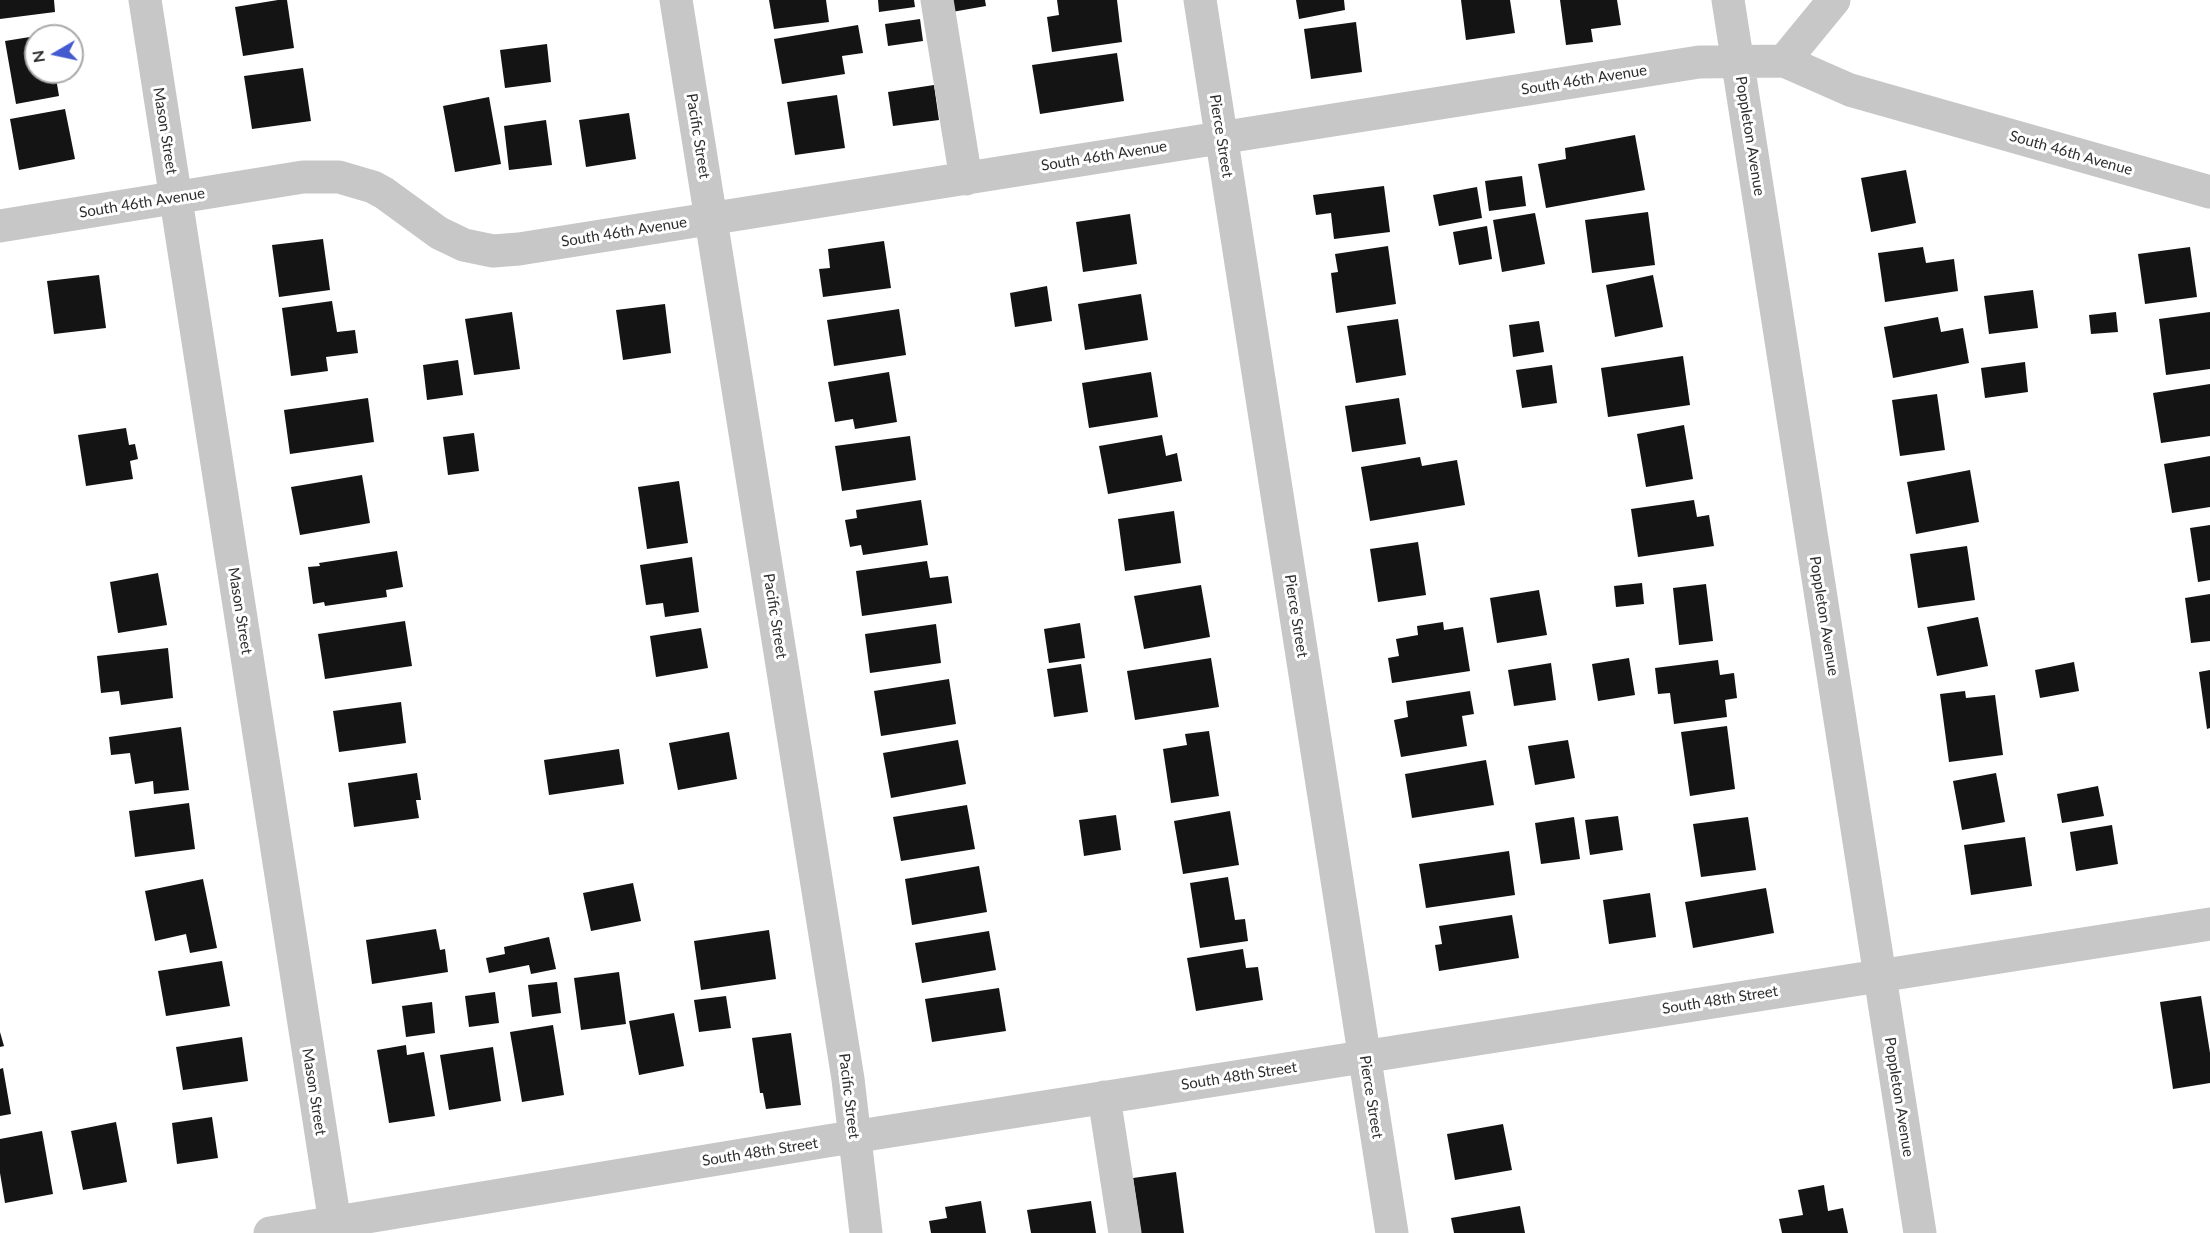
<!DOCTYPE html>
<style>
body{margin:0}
#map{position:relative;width:2210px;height:1233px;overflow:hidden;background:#fff;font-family:Lato,sans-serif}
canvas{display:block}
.north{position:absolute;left:24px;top:24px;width:60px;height:60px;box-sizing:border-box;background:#fff;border:2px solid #ababab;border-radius:50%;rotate:261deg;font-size:16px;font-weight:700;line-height:24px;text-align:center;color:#2d2d2d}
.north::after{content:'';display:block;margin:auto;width:21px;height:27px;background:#445bcf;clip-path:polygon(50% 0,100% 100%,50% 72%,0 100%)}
</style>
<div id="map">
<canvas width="2210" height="1233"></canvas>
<div class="north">N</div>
</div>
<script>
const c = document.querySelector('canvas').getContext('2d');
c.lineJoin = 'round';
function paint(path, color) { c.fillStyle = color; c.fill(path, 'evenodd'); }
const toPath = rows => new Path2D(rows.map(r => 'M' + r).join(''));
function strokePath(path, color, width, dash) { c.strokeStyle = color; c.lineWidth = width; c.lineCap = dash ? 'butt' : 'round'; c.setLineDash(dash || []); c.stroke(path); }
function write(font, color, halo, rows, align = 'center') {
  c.font = font + ' Lato,sans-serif'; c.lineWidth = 6; c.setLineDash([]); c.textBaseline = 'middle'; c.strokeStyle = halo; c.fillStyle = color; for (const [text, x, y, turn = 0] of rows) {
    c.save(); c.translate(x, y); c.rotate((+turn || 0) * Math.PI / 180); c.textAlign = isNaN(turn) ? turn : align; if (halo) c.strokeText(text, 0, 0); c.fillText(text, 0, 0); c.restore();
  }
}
paint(toPath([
 [0,0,54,0,55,12,0,19],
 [278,0,287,0,294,48,243,56,235,7],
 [769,0,826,0,829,22,774,29],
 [878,0,914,0,915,7,879,12],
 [950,0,985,0,986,6,952,12],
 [1057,0,1117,0,1122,42,1052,52,1047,17,1059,15],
 [1296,0,1344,0,1345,10,1299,19],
 [1461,0,1510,0,1515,33,1466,40],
 [1560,0,1617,0,1621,25,1591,29,1593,42,1566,45],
 [920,19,923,41,888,46,885,24],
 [1356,22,1362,72,1311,79,1304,29],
 [858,25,863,53,842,56,845,74,782,84,774,39],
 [36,36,36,72,55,72,59,96,16,104,5,41],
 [547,44,551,82,505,88,500,50],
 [1117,53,1124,101,1040,114,1032,65],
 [303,68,311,121,252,129,244,76],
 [934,85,939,120,893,126,888,92],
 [837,95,845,148,795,155,787,102],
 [489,97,501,164,455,172,443,106],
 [65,109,75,159,19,170,10,119],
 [629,113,636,159,586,167,579,120],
 [546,120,552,165,509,170,504,126],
 [1635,135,1645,190,1546,208,1538,164,1566,159,1565,148],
 [1906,170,1916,223,1871,232,1861,178],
 [1522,176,1526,206,1489,211,1485,181],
 [1384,186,1390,232,1334,239,1331,213,1316,215,1313,195],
 [1477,187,1482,218,1439,226,1433,195],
 [1648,212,1655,265,1592,273,1585,220],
 [1535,213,1545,264,1502,272,1493,220],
 [1130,214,1137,264,1083,272,1076,222],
 [1487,226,1492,259,1459,265,1453,232],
 [323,239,330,290,279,297,272,245],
 [884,241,891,288,823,297,819,269,830,268,828,249],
 [1388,246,1396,304,1336,313,1331,273,1338,272,1335,254],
 [1923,247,1926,263,1954,259,1958,291,1885,302,1878,253],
 [2190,247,2197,297,2145,304,2138,254],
 [99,275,106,328,54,334,47,281],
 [1653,275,1663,327,1615,337,1606,285],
 [1047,286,1052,321,1015,327,1010,293],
 [2033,290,2038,328,1989,334,1984,296],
 [1141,294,1148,340,1085,350,1078,304],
 [332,301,337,332,355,330,358,353,326,357,328,371,291,376,282,308],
 [665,304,671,353,623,360,616,310],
 [899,309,906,355,834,366,827,320],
 [512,312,520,369,474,375,465,319],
 [2116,312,2118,332,2091,334,2089,315],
 [2210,312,2210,369,2166,375,2159,319],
 [1938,317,1941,332,1963,328,1969,363,1893,378,1884,327],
 [1398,319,1406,375,1356,383,1347,326],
 [1539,321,1544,352,1513,357,1509,325],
 [1683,356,1690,405,1608,417,1601,368],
 [458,360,463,395,427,400,423,365],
 [2025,362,2028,392,1985,398,1981,368],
 [1552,365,1557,403,1522,408,1516,370],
 [889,372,897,422,855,429,853,419,835,422,828,382],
 [1151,372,1158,417,1089,428,1082,383],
 [2210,384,2210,436,2161,443,2153,393],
 [1937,394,1945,450,1900,456,1892,400],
 [368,398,374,442,290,454,284,410],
 [1399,398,1406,444,1352,452,1345,406],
 [1684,425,1693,479,1646,487,1637,434],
 [126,428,129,445,135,444,138,459,130,461,133,479,86,486,78,435],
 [474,433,479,471,448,475,443,437],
 [1162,435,1166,456,1177,453,1182,481,1108,494,1099,446],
 [910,436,916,480,842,491,835,446],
 [2210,456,2210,507,2172,513,2164,464],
 [1420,457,1422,466,1457,460,1465,505,1370,521,1361,467],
 [1970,470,1979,522,1916,534,1907,482],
 [362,475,370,523,300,535,291,487],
 [679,481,688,543,647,549,638,487],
 [921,500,928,545,863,555,861,545,850,547,845,520,857,518,856,510],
 [1694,500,1697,517,1709,515,1714,546,1638,557,1631,509],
 [1174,511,1181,563,1125,571,1118,519],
 [2210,525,2210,580,2198,582,2190,528],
 [1418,542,1426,595,1378,602,1370,549],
 [1967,546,1975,600,1918,608,1910,554],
 [397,551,403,587,386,590,387,597,325,606,324,602,313,604,308,567,320,566,319,563],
 [692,557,699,612,665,617,663,603,646,605,640,565],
 [927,561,930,578,948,576,952,603,862,616,856,571],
 [158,573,167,625,118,633,110,582],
 [1642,583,1644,604,1616,607,1614,586],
 [1706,584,1713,641,1679,645,1673,588],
 [1201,585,1210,637,1144,649,1134,596],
 [1539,590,1547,635,1497,643,1490,598],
 [2210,594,2210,641,2191,643,2185,598],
 [1978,617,1988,666,1937,676,1927,627],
 [405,621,412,666,325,679,318,634],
 [1443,622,1444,630,1463,627,1470,671,1392,683,1388,658,1399,656,1396,639,1418,635,1417,626],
 [1080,623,1085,658,1049,663,1044,629],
 [936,624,941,663,870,673,865,634],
 [701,628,708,668,656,677,650,636],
 [168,648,173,698,121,705,119,691,101,693,97,656],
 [1211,658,1219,707,1135,720,1127,671],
 [1629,658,1635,695,1598,701,1592,664],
 [1718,660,1720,675,1734,673,1737,698,1725,700,1727,717,1674,724,1670,693,1658,694,1655,668],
 [2074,662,2079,691,2040,698,2035,670],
 [1551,663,1556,700,1514,706,1508,670],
 [1081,664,1088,712,1054,717,1047,669],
 [2210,670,2210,728,2207,729,2199,672],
 [949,679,956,724,881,736,874,691],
 [1470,691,1474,714,1462,716,1467,746,1401,757,1394,720,1408,717,1406,701],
 [1965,691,1966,698,1995,695,2003,755,1949,762,1940,694],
 [401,702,406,743,339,752,333,711],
 [1727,726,1735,789,1690,796,1681,732],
 [181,727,189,790,154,794,153,781,135,784,130,753,111,755,109,737],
 [1209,731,1219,796,1171,803,1163,749,1187,745,1185,734],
 [729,732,737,779,678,790,669,743],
 [958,740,966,784,891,798,883,753],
 [1568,740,1575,778,1535,785,1528,746],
 [619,749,624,784,549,795,544,760],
 [1486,760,1494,805,1412,818,1405,774],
 [417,773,421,800,416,800,419,818,354,827,348,783],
 [1996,773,2005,822,1962,830,1953,781],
 [2098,786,2104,816,2062,823,2057,794],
 [189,803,195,849,135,857,129,811],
 [967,805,975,849,901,861,893,817],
 [1230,811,1239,865,1183,874,1174,821],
 [1116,815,1121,850,1084,856,1079,820],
 [1618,816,1623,850,1590,855,1585,820],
 [1574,817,1580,859,1541,864,1535,823],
 [1748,817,1756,870,1701,877,1693,824],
 [2112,825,2118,864,2076,871,2070,832],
 [2025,837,2032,886,1971,895,1964,845],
 [1509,851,1515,895,1426,908,1419,864],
 [979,866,987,912,912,925,905,879],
 [1228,877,1235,920,1245,919,1248,941,1200,948,1190,883],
 [203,879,217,948,190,953,186,934,155,941,145,891],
 [633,883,641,921,591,931,583,893],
 [1766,888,1774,933,1693,948,1685,902],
 [1650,893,1656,937,1609,944,1603,900],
 [1512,915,1519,958,1439,971,1435,945,1442,944,1439,926],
 [436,929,440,950,445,949,448,972,372,984,366,940],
 [769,930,776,979,701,990,694,941],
 [989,931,996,970,922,983,915,943],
 [549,937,556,969,531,974,529,965,489,973,486,958,505,954,504,947],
 [1243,949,1246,968,1258,967,1263,1000,1196,1011,1187,958],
 [222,961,230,1006,166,1016,158,971],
 [619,972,626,1024,581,1030,574,978],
 [557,982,561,1013,532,1017,528,985],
 [999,988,1006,1031,932,1042,925,999],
 [495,992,499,1023,469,1027,465,996],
 [726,996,731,1028,699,1032,694,1000],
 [2201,996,2210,1053,2210,1083,2173,1089,2160,1002],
 [432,1002,435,1033,406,1037,402,1006],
 [674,1013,684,1066,639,1075,629,1021],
 [553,1025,564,1095,522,1102,510,1032],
 [0,1032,4,1046,0,1047],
 [791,1033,801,1105,766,1109,763,1093,760,1093,752,1038],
 [242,1037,248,1081,183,1090,176,1047],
 [406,1045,407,1055,424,1052,435,1116,389,1123,377,1050],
 [493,1047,501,1101,449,1110,440,1055],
 [3,1068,11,1114,0,1116,0,1069],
 [212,1117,218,1158,177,1164,172,1123],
 [116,1122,127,1182,83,1190,71,1131],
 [1503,1124,1512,1170,1455,1180,1447,1134],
 [42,1131,53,1194,5,1203,0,1173,0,1139],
 [1176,1172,1184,1233,1141,1233,1133,1178],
 [1824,1185,1828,1211,1843,1208,1848,1233,1782,1233,1779,1219,1803,1215,1798,1190],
 [981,1201,986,1233,931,1233,929,1221,947,1218,945,1207],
 [1091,1201,1096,1233,1031,1233,1027,1210],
 [1520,1206,1525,1233,1454,1233,1451,1218]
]), '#141414');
strokePath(toPath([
 [145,0,335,1223],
 [676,0,848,1079,866,1233],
 [937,0,966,179],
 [1200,0,1392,1233],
 [1728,0,1920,1233],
 [1784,61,1834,0],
 [0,226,303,177,339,177,373,187,384,193,439,233,464,245,493,251,519,249,1699,62,1784,61,1850,90,2210,192],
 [1104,1097,1125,1233],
 [270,1233,827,1141,2210,924]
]), '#c7c7c7', 33);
write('15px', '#2d2d2d', '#fff', [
 ["South 46th Avenue",1584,80,-9],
 ["Mason Street",165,131,81],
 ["Pacific Street",698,136,81],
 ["Pierce Street",1221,136,81],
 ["Poppleton Avenue",1750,136,81],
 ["South 46th Avenue",2071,153,16],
 ["South 46th Avenue",1104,156,-9],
 ["South 46th Avenue",142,203,-9],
 ["South 46th Avenue",624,232,-9],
 ["Mason Street",240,611,81],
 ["Pacific Street",775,616,81],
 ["Pierce Street",1296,616,81],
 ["Poppleton Avenue",1824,616,81],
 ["South 48th Street",1720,1000,-9],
 ["South 48th Street",1239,1076,-9],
 ["Mason Street",314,1092,81],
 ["Pacific Street",849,1096,83],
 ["Pierce Street",1371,1097,81],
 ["Poppleton Avenue",1899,1097,81],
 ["South 48th Street",760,1152,-9]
]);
</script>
